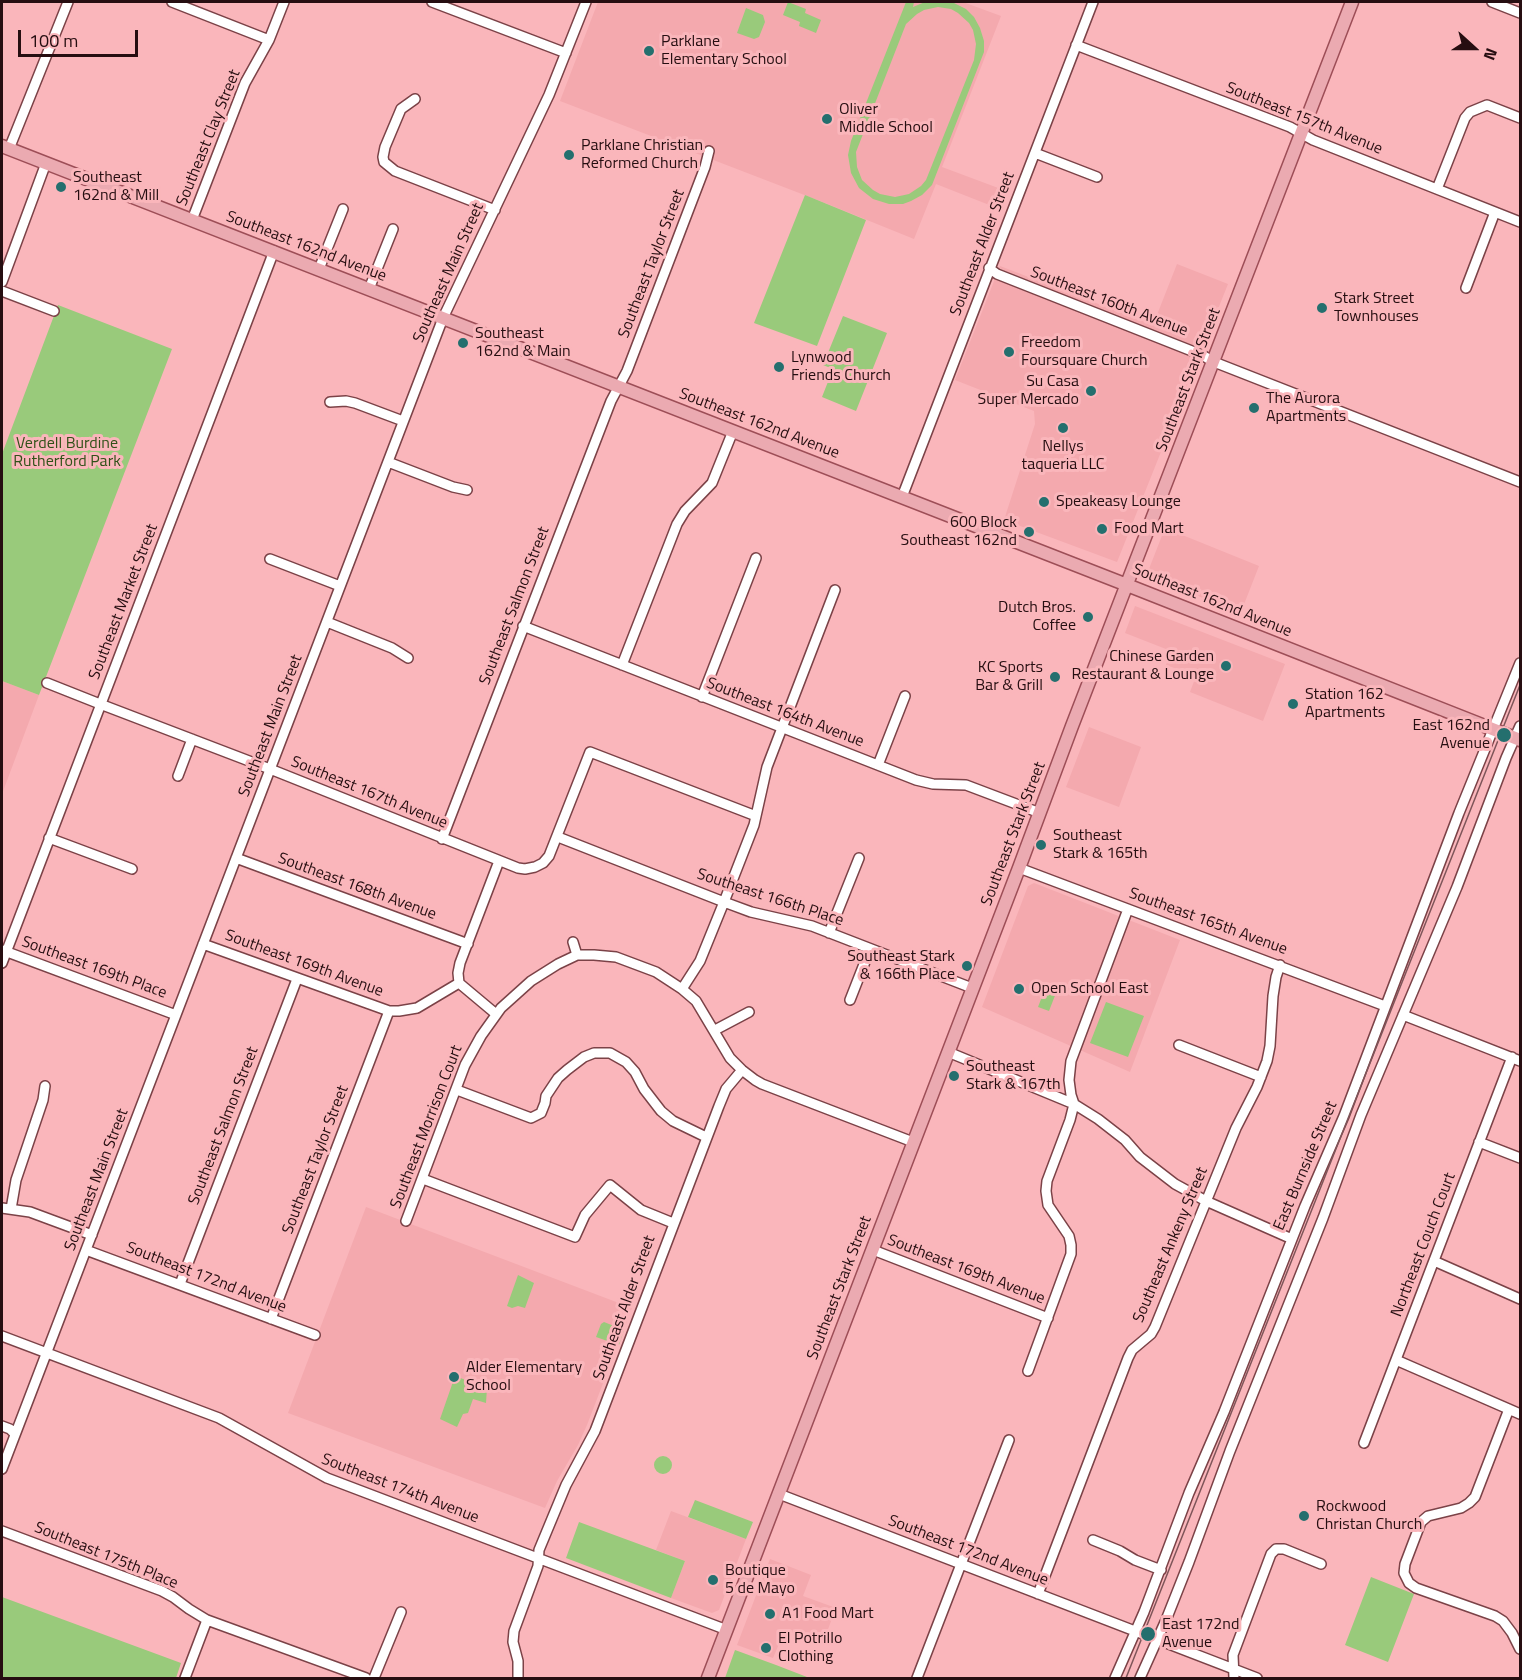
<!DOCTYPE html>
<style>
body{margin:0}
#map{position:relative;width:1522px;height:1680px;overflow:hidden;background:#fab6bb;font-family:"Titillium Web",sans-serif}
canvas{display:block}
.frame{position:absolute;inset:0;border:3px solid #260e11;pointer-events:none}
.north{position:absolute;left:1444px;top:18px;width:60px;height:60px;-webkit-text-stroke:4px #fab6bb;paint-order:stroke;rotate:111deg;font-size:16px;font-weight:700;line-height:24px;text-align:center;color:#260e11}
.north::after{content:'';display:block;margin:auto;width:21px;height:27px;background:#260e11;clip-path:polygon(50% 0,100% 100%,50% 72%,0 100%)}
.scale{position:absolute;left:18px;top:30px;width:120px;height:27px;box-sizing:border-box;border:3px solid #260e11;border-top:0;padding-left:8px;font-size:18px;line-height:21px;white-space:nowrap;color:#260e11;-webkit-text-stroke:4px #fab6bb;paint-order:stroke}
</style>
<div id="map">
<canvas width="1522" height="1680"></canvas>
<div class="frame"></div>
<div class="north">N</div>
<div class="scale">100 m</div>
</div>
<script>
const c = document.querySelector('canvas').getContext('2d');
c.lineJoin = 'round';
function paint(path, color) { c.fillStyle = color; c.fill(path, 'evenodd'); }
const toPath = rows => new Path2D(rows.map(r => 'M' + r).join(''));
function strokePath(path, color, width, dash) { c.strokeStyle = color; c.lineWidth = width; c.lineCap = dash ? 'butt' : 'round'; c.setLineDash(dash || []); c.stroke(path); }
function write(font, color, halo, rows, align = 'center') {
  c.font = font + ' "Titillium Web",sans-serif'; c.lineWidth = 6; c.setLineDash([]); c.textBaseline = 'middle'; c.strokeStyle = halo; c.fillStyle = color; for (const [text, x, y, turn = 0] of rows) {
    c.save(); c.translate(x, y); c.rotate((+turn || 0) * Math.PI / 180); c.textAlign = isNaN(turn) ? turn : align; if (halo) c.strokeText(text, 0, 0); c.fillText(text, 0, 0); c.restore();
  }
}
paint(toPath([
 [598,2,963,2,1001,16,942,167,1009,192,1002,210,936,184,914,239,820,201,560,101],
 [1177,264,1228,284,1117,562,1004,520,1035,424,1034,411,955,380,1000,266,1153,325],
 [1165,528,1259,566,1241,612,1152,579,1147,574],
 [1135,606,1285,664,1263,721,1190,692,1196,676,1166,665,1171,651,1125,633],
 [2,681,39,695,2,794],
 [1089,727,1141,747,1119,807,1066,787],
 [1034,883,1180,940,1130,1072,982,1007,1028,886],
 [366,1207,632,1308,587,1425,578,1445,557,1481,545,1508,288,1413],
 [671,1511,746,1539,719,1610,712,1613,671,1598,685,1561,656,1550],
 [770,1559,811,1575,803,1596,836,1608,822,1645,785,1630,773,1658,737,1645]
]), '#f4a9ae');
paint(toPath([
 [788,2,806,9,805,13,821,20,816,33,799,26,800,22,783,15],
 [906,2,914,2,913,7,925,2,952,2,966,9,974,17,980,28,984,41,984,52,932,185,922,195,911,201,903,204,889,204,873,199,859,188,851,173,848,155,851,141],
 [938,7,951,9,958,13,969,23,973,30,976,44,974,60,926,180,921,186,909,194,895,197,880,194,873,190,862,180,857,167,856,152,906,24,917,14,924,10],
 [746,8,763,15,765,22,759,37,754,39,737,33],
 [805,195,866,220,817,346,754,323],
 [58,305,172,349,39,695,2,681,2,454],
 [843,316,887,333,856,411,822,397,833,369,823,365],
 [1045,989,1056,993,1049,1011,1038,1007],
 [1106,1002,1144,1016,1128,1057,1090,1043],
 [518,1275,534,1283,525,1308,518,1306,512,1308,507,1306],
 [604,1322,624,1330,619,1345,596,1337,601,1324],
 [455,1376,487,1388,486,1403,473,1399,468,1413,463,1414,457,1427,440,1419],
 '654 1465a9 9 0 1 1 18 0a9 9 0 1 1-18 0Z',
 [695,1500,753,1522,746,1539,688,1517],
 [579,1522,685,1561,671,1598,566,1558],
 [1371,1577,1414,1594,1388,1662,1345,1645],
 [2,1597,181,1663,176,1678,2,1678],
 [735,1650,776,1665,807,1677,806,1678,725,1678]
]), '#99ca7b');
const minor = toPath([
 [172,2,269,40],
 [432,2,566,53],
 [1492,2,1520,13],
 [1076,45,1290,127,1313,140,1520,222],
 [415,99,401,109,385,147,383,157,384,162,395,171,495,210],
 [9,149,68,2],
 [1035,153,1097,177],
 [1437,189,1465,118,1470,112,1487,105,1520,118],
 [192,220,245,83,269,40,284,2],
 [989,268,997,274,1202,355,1214,362,1520,482],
 [319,269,343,209],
 [2,282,46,163],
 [1466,288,1495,212],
 [369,289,393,229],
 [2,291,54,311],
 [330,402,346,401,355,403,403,421],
 [388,462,453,487,467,490],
 [902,497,1093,2],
 [270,559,340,586],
 [327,622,392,648,408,658],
 [523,626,916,780,933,784,966,785,1040,813],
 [622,665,677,524,685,511,712,483,733,431],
 [47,683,100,704,270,769,518,868,525,869,535,867,543,863,549,856,590,752,756,816],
 [702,697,756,558],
 [878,765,905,696],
 [178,776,192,739],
 [558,837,724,902,751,912,812,926,972,988],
 [49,838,132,869],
 [442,839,611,401,627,371,705,167,709,151],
 [236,858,468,944],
 [1019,868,1385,1006],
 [829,933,859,858],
 [573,942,577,955],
 [203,944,389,1011,399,1011,417,1008,459,983],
 [2,950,176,1015],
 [2,963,274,251],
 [459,983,458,973,460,963,499,861],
 [459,983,496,1014],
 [682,989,700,961,724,902,754,825,767,767,835,590],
 [850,1000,870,949],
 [1403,1015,1520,1061],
 [715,1030,749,1012],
 [1179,1045,1261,1077],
 [948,1052,1074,1104,1098,1119,1125,1140,1140,1157,1175,1184,1206,1201,1292,1239],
 [457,1090,531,1118,541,1113,545,1103,546,1096,558,1078,567,1070,584,1057,594,1053,610,1053,626,1062,635,1072,644,1089,661,1111,673,1121,706,1137],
 [1479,1142,1520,1158],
 [423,1179,575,1237,585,1215,610,1185,641,1210,673,1223],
 [2,1208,30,1212,92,1235],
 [11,1209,16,1180,43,1100,45,1086],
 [406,1221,465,1065,481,1036,501,1008,531,981,558,964,577,955,594,955,616,957,656,972,682,989,696,1001,730,1058,742,1070,755,1080,762,1084,913,1142],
 [86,1250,315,1335],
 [873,1250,1048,1318],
 [1434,1261,1520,1299],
 [180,1284,297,979],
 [271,1319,389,1011],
 [2,1336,219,1418,327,1478,727,1630],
 [1396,1360,1520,1414],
 [1028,1371,1071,1254,1071,1245,1069,1236,1048,1205,1046,1191,1047,1181,1070,1120,1074,1104,1071,1095,1069,1080,1071,1061,1128,909],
 [1509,1409,1475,1497,1469,1503,1461,1508,1428,1516,1421,1522,1405,1564,1404,1573,1409,1583,1416,1588,1495,1616,1503,1621,1512,1633,1520,1649],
 [2,1426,10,1429,15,1434],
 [1364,1443,1512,1057],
 [2,1469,443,318,549,95,586,2],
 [779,1494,1257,1678],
 [2,1531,162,1591,173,1597,189,1609,207,1620,366,1678],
 [1093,1540,1120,1551,1135,1560,1161,1570],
 [1038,1594,1128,1358,1132,1350,1151,1334,1155,1327,1236,1128,1257,1087,1267,1061,1270,1046,1273,996,1276,977,1280,965],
 [185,1678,207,1620],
 [374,1678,401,1612],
 [518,1678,518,1661,513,1642,514,1631,538,1566,539,1550,566,1485,595,1431,719,1106,726,1089,742,1070],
 [917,1678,1009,1440],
 [1115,1678,1144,1612,1189,1493,1224,1412,1305,1206,1344,1116,1459,813,1520,663],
 [1140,1678,1166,1620,1189,1562,1230,1451,1323,1218,1361,1115,1457,887,1506,758,1520,726],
 [1234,1678,1233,1655,1271,1554,1276,1549,1284,1549,1321,1564]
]);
const major = toPath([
 [2,146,1127,585,1520,740],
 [708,1678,1019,868,1072,726,1352,2]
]);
strokePath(minor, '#7b4247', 12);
strokePath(major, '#9d4e57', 15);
strokePath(minor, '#fff', 9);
strokePath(major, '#ebaab1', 12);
strokePath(toPath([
 [1126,1678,1520,685]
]), '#7f5559', 1.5);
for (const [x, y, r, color] of [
 [649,51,6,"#246f6e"],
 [827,119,6,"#246f6e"],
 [569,155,6,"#246f6e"],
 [61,187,6,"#246f6e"],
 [1322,308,6,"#246f6e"],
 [463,343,6,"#246f6e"],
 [1009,352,6,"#246f6e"],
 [779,367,6,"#246f6e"],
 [1091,391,6,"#246f6e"],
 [1254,408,6,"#246f6e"],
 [1063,428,6,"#246f6e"],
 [1044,502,6,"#246f6e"],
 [1102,529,6,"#246f6e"],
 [1029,532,6,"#246f6e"],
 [1088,617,6,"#246f6e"],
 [1226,666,6,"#246f6e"],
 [1055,677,6,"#246f6e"],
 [1293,704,6,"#246f6e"],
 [1504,735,8,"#246f6e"],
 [1041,845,6,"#246f6e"],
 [967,966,6,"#246f6e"],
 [1019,989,6,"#246f6e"],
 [954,1076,6,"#246f6e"],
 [454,1377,6,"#246f6e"],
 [1304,1516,6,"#246f6e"],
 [713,1580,6,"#246f6e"],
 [770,1614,6,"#246f6e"],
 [1148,1634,8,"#246f6e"],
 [766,1648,6,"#246f6e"]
]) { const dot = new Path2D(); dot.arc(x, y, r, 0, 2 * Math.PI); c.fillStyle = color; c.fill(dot); strokePath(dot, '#fab6bb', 2); }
write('16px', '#260e11', '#fab6bb', [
 ["Parklane",661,42],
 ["Elementary School",661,60],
 ["Oliver",839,110],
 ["Middle School",839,128],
 ["Parklane Christian",581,146],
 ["Reformed Church",581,164],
 ["Southeast",73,178],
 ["162nd & Mill",73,196],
 ["Stark Street",1334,299],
 ["Townhouses",1334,317],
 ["Southeast",475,334],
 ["162nd & Main",475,352],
 ["Freedom",1021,343],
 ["Foursquare Church",1021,361],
 ["Lynwood",791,358],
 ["Friends Church",791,376],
 ["Su Casa",1079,382,"right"],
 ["Super Mercado",1079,400,"right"],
 ["The Aurora",1266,399],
 ["Apartments",1266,417],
 ["Nellys",1063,447,"center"],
 ["taqueria LLC",1063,465,"center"],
 ["Speakeasy Lounge",1056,502],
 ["600 Block",1017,523,"right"],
 ["Southeast 162nd",1017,541,"right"],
 ["Food Mart",1114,529],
 ["Dutch Bros.",1076,608,"right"],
 ["Coffee",1076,626,"right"],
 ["Chinese Garden",1214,657,"right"],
 ["Restaurant & Lounge",1214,675,"right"],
 ["KC Sports",1043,668,"right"],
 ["Bar & Grill",1043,686,"right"],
 ["Station 162",1305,695],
 ["Apartments",1305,713],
 ["East 162nd",1490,726,"right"],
 ["Avenue",1490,744,"right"],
 ["Southeast",1053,836],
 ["Stark & 165th",1053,854],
 ["Southeast Stark",955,957,"right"],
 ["& 166th Place",955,975,"right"],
 ["Open School East",1031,989],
 ["Southeast",966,1067],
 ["Stark & 167th",966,1085],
 ["Alder Elementary",466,1368],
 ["School",466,1386],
 ["Rockwood",1316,1507],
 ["Christan Church",1316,1525],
 ["Boutique",725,1571],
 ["5 de Mayo",725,1589],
 ["A1 Food Mart",782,1614],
 ["East 172nd",1162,1625],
 ["Avenue",1162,1643],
 ["El Potrillo",778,1639],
 ["Clothing",778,1657]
], 'left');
write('16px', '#260e11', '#fab6bb', [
 ["Southeast 157th Avenue",1304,119,22],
 ["Southeast Clay Street",209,138,-68],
 ["Southeast Alder Street",983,244,-69],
 ["Southeast 162nd Avenue",306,247,21],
 ["Southeast Taylor Street",652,264,-69],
 ["Southeast Main Street",449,273,-66],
 ["Southeast 160th Avenue",1109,302,21],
 ["Southeast Stark Street",1189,380,-69],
 ["Southeast 162nd Avenue",759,424,21],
 ["Southeast 162nd Avenue",1212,601,22],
 ["Southeast Market Street",124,602,-69],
 ["Southeast Salmon Street",515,606,-69],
 ["Southeast 164th Avenue",785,713,21],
 ["Southeast Main Street",271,726,-69],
 ["Southeast 167th Avenue",369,793,22],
 ["Southeast Stark Street",1014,834,-69],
 ["Southeast 168th Avenue",357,887,20],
 ["Southeast 166th Place",770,898,18],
 ["Southeast 165th Avenue",1208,922,20],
 ["Southeast 169th Avenue",304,964,20],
 ["Southeast 169th Place",94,968,20],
 ["Southeast Salmon Street",224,1126,-69],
 ["Southeast Morrison Court",427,1127,-69],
 ["Southeast Taylor Street",316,1160,-69],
 ["East Burnside Street",1306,1166,-67],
 ["Southeast Main Street",97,1180,-69],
 ["Southeast Ankeny Street",1171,1245,-67],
 ["Northeast Couch Court",1424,1245,-69],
 ["Southeast 169th Avenue",966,1270,21],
 ["Southeast 172nd Avenue",206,1278,21],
 ["Southeast Stark Street",840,1288,-69],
 ["Southeast Alder Street",625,1308,-70],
 ["Southeast 174th Avenue",400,1489,21],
 ["Southeast 172nd Avenue",968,1551,21],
 ["Southeast 175th Place",106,1556,22]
]);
write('16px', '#305118', '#fab6bb', [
 ["Verdell Burdine",67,444],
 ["Rutherford Park",67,462]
]);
</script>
